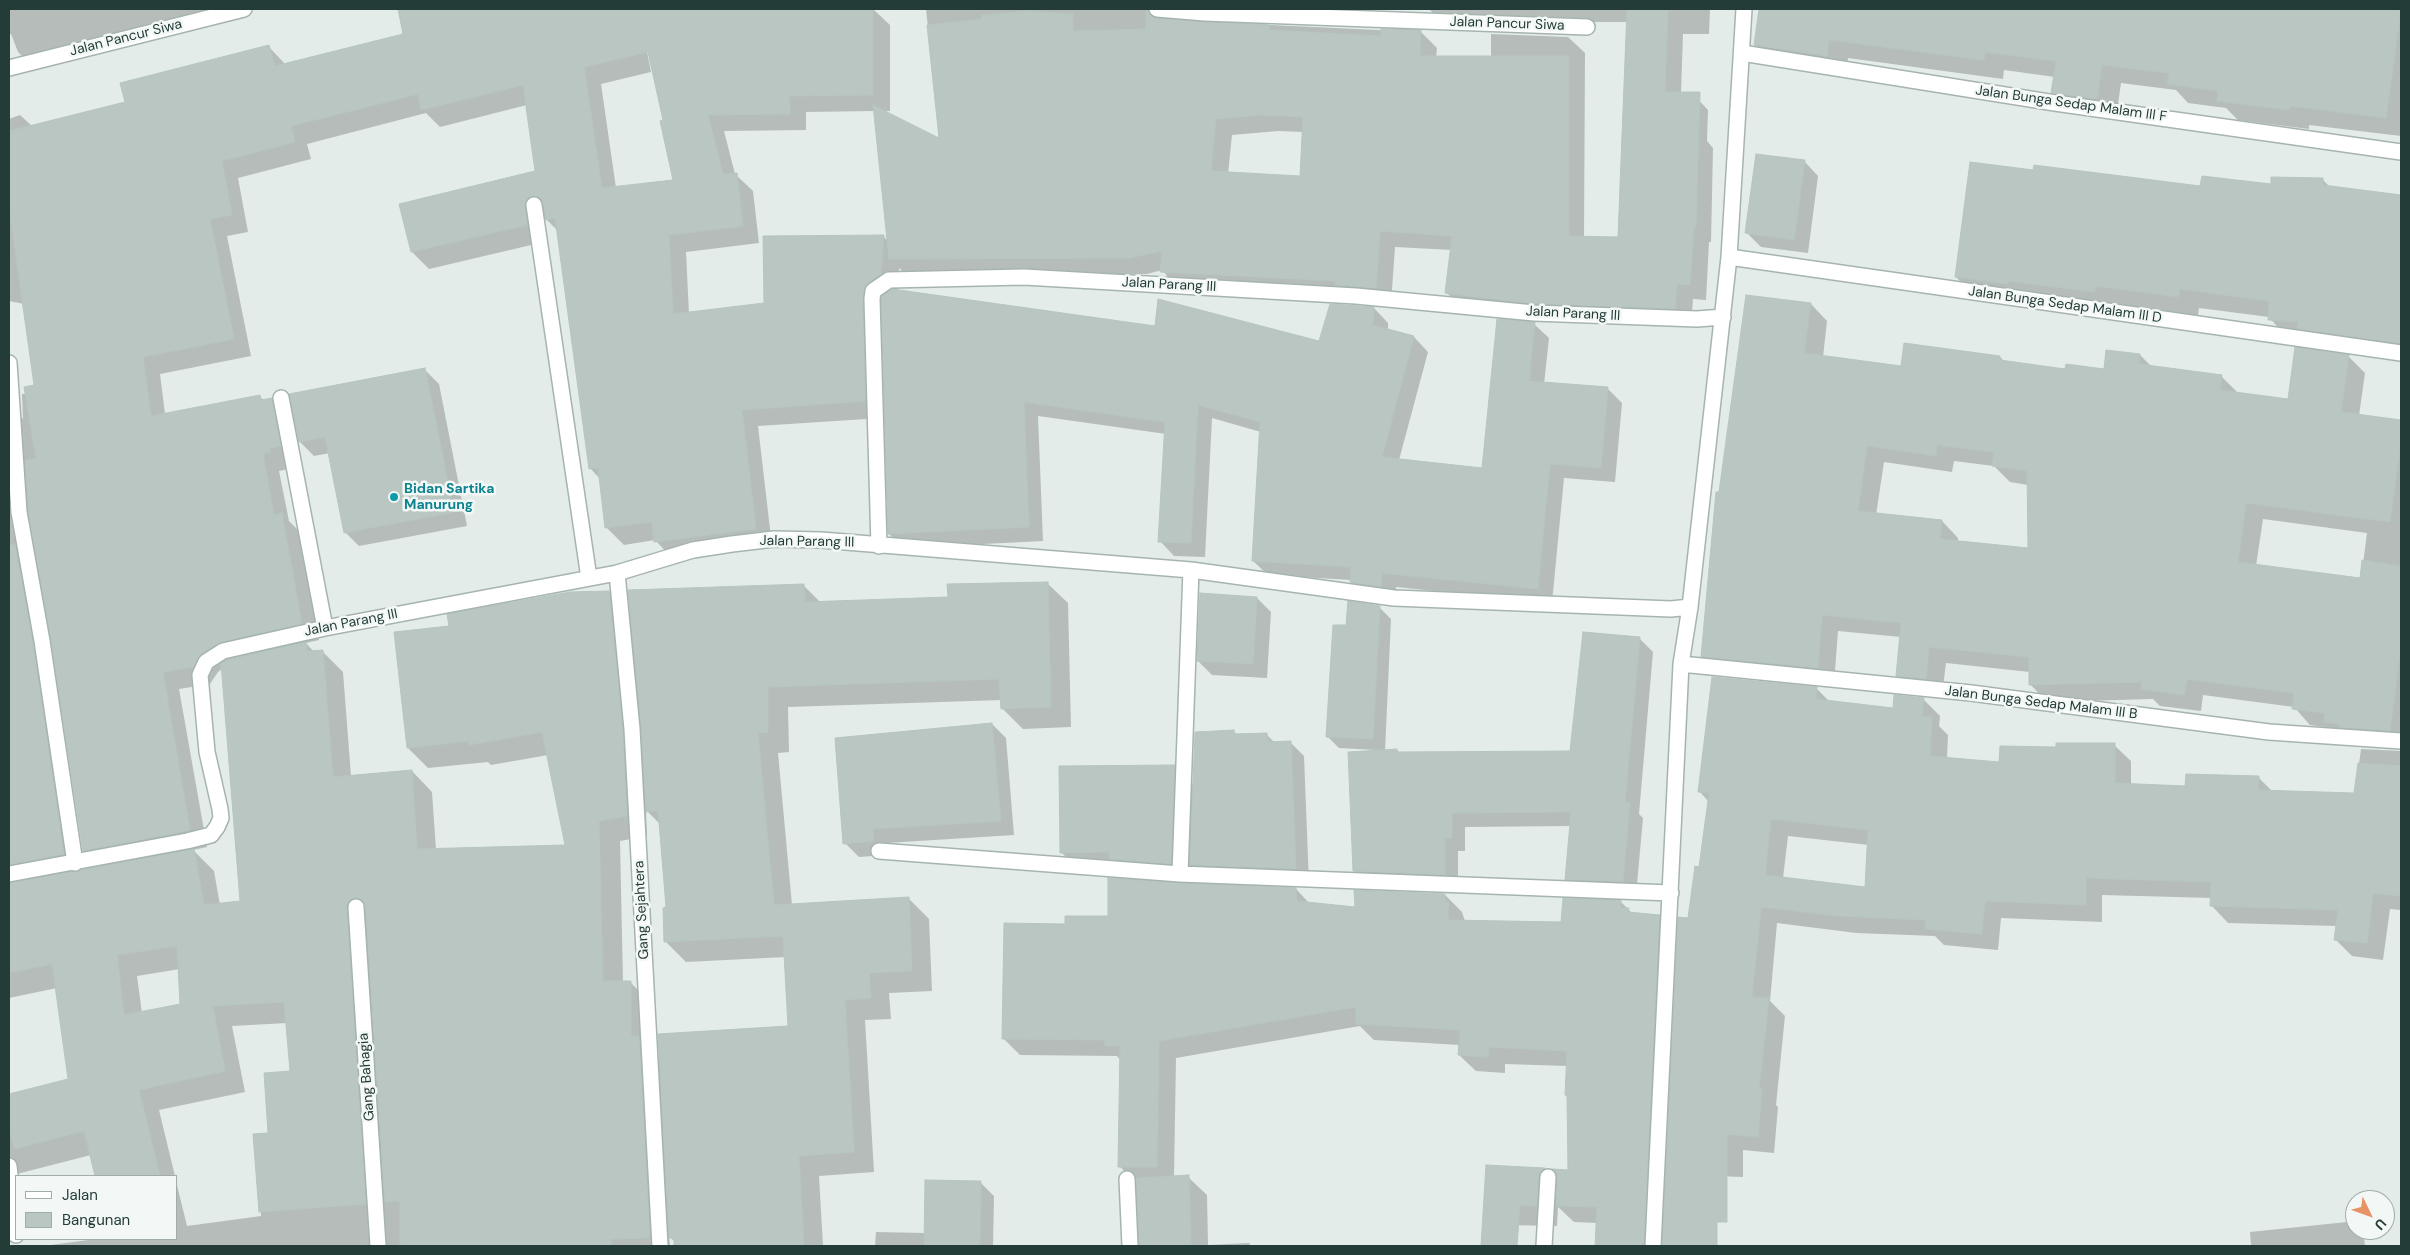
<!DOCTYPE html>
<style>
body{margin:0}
#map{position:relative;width:2410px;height:1255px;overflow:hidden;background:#e3ece9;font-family:"DM Sans",sans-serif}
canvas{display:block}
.frame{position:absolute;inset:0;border:10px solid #243c38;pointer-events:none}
.legend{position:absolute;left:15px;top:1175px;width:162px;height:65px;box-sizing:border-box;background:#f3f8f6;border:1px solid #a0adaa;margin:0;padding:6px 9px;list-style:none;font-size:15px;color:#243c38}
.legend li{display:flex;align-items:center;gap:10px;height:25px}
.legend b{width:25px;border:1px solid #a0adaa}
.north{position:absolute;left:2345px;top:1190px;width:50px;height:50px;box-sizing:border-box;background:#f3f8f6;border:1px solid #a0adaa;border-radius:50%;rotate:132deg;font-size:14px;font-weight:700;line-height:20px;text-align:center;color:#243c38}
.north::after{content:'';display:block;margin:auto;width:18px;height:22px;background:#e79366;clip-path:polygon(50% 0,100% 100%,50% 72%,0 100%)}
</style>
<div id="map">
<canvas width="2410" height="1255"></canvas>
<div class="frame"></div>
<ul class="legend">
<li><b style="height:6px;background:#fff"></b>Jalan</li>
<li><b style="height:14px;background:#b9c6c2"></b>Bangunan</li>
</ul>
<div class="north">U</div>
</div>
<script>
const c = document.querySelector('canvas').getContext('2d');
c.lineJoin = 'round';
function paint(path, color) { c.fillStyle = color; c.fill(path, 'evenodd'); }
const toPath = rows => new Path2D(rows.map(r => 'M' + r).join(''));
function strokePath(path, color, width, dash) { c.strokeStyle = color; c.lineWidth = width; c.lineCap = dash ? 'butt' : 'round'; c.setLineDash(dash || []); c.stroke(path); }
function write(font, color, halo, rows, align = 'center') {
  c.font = font + ' "DM Sans",sans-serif'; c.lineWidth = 5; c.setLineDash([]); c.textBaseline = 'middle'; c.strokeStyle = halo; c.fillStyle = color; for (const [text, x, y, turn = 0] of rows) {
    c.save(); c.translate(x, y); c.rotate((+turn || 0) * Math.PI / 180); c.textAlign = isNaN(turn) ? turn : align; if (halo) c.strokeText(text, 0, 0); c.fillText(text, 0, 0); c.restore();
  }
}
paint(toPath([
 [9,9,203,9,205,20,35,69,18,52,11,34,9,35],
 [399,9,639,9,651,72,601,84,616,188,674,181,665,121,689,74,679,9,873,9,890,25,890,111,883,111,940,140,926,9,1371,9,1371,25,1174,15,1163,20,1421,32,1437,48,1436,57,1491,57,1491,34,1568,37,1585,53,1584,238,1619,238,1627,22,1585,22,1507,30,1492,15,1435,15,1429,9,1710,9,1709,34,1683,34,1681,93,1692,93,1708,110,1707,141,1713,148,1711,242,1709,242,1706,300,1693,299,1691,324,1463,309,1447,293,1452,250,1395,247,1391,304,1178,288,1162,270,1147,274,906,275,899,268,898,291,1157,327,1320,343,1330,305,1374,308,1388,323,1388,330,1414,337,1428,352,1399,460,1483,469,1534,324,1549,338,1544,384,1607,388,1622,403,1615,482,1564,478,1552,603,1396,587,1395,601,1366,597,1351,580,1268,575,1253,561,1261,432,1212,418,1205,557,1174,556,1160,541,1166,434,1038,416,1043,541,904,548,889,534,882,304,879,316,882,418,758,426,772,546,672,558,655,540,624,545,607,528,600,479,590,468,558,231,547,220,546,216,542,219,544,242,429,269,412,252,537,172,527,105,440,127,426,113,307,144,311,159,238,178,248,232,227,236,251,356,160,374,165,414,260,396,264,401,271,399,289,416,288,469,279,471,289,521,299,531,319,640,306,643,314,652,322,651,343,672,351,776,412,771,432,792,436,850,566,846,548,755,491,765,488,762,428,768,408,748,451,627,609,592,632,615,804,586,821,603,949,598,1047,583,1068,603,1071,727,1023,729,1002,708,1002,700,788,707,789,752,778,753,792,905,908,898,929,919,932,991,889,993,891,1019,865,1020,874,1172,819,1176,823,1246,675,1246,675,1242,669,1236,670,1246,43,1246,96,1239,176,1239,176,1181,187,1226,261,1216,255,1135,269,1134,291,1072,287,1023,232,1026,245,1092,159,1110,175,1176,97,1176,91,1155,9,1176,9,1096,70,1080,57,988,9,998,9,404,23,419,22,394,27,394,35,386,24,304,9,301,9,119,20,115,32,126,127,102,269,47,286,65,405,35],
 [875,111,888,241,883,236,765,304,689,314,686,252,759,243,753,191,735,174,724,131,806,130,806,112],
 [1278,131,1304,132,1301,178,1228,174,1232,135],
 [29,515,30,515,53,639,84,850,102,868,84,872,53,664,30,535],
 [223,668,242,902,220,905,214,871,193,850,207,847,179,689,210,684,218,672],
 [646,810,661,825,667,908,666,942,686,962,786,957,789,1027,660,1059,651,1049,651,1003,630,982,623,982,620,841,647,836],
 [180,969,182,1005,142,1013,137,976],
 [1760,9,2401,9,2401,136,2309,125,2309,129,2238,120,2226,108,2188,103,2176,90,2121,83,2116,118,2072,112,2053,92,2055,77,2004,70,2003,79,1848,58,1846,74,1774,64,1755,45],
 [1804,161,1818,176,1808,253,1761,247,1747,233],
 [2034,171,2201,187,2272,186,2323,180,2330,187,2401,197,2401,360,2288,339,2269,317,2199,308,2198,316,2115,305,1975,296,1956,277],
 [1811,304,1827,321,1823,357,1902,367,2000,357,2005,362,2066,371,2105,370,2140,355,2152,367,2221,376,2239,394,2289,400,2348,356,2365,373,2359,416,2401,421,2401,747,2342,738,2331,728,2310,725,2294,707,2203,695,2201,711,2160,706,2153,699,2047,702,2031,685,2030,672,1946,663,1942,695,1914,692,1897,676,1901,637,1838,631,1834,684,1719,673,1702,656,1720,494],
 [1954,461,1994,466,2010,482,2028,485,2029,549,1958,542,1958,538,1942,521,1876,515,1884,462,1952,472],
 [2263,519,2367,533,2361,580,2256,566],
 [425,370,439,384,467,526,359,546,345,532,330,453,314,456,300,442],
 [1257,598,1271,612,1267,678,1212,675,1198,661],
 [1379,607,1391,619,1385,751,1397,750,1400,753,1571,752,1639,638,1653,652,1639,814,1643,818,1636,895,1580,893,1566,879,1571,826,1465,827,1465,851,1458,851,1458,888,1368,885,1355,871,1376,750,1339,748,1327,736,1347,627],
 [1816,688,1830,702,1894,710,1923,699,1940,716,1939,726,1948,735,1947,759,2000,764,2057,749,2114,745,2131,761,2131,785,2186,787,2258,777,2273,792,2355,794,2361,749,2401,751,2401,910,2390,909,2383,960,2352,956,2335,939,2337,926,2228,923,2212,906,2212,898,2102,895,2102,922,2001,918,1998,950,1944,945,1935,936,1856,933,1777,923,1770,1001,1785,1016,1776,1105,1778,1107,1774,1153,1743,1150,1743,1177,1715,1176,1711,1246,1664,1246,1679,918,1689,919,1700,868,1709,802,1699,791],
 [1788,836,1869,845,1866,889,1783,878],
 [992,724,1006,738,1014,835,887,843,888,855,859,857,845,843],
 [1233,731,1238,735,1267,735,1275,743,1290,742,1304,756,1309,883,1205,879,1192,866,1191,884,1296,889,1310,904,1356,908,1445,895,1462,912,1465,921,1562,923,1621,902,1633,914,1659,916,1676,933,1661,1246,1596,1246,1598,1223,1574,1222,1558,1207,1557,1226,1506,1225,1487,1166,1545,1169,1558,1183,1570,1171,1567,1066,1505,1064,1505,1073,1476,1071,1459,1055,1460,1045,1374,1040,1360,1026,1176,1058,1174,1177,1188,1177,1207,1195,1208,1245,1249,1243,1251,1246,1140,1246,1138,1183,1119,1166,1121,1061,1117,1056,1020,1055,1003,1038,1066,925,1109,917,1132,880,1123,872,1082,873,1061,852,1174,766,1194,786],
 [980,1182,994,1196,993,1246,875,1246,876,1232,925,1233],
 [2347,1222,2364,1238,2365,1246,2236,1246,2251,1245,2250,1232]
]), '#0003');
const building = toPath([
 [398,9,873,9,873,95,789,96,790,114,708,115,723,174,737,173,743,226,669,235,673,314,764,303,763,236,884,235,881,274,865,286,863,298,866,401,742,410,756,529,654,542,652,522,605,528,598,468,589,469,555,218,546,220,542,200,532,196,525,202,527,225,411,252,399,204,535,171,523,85,421,110,418,94,291,126,295,142,222,161,232,215,210,219,234,339,143,357,151,416,260,395,261,400,272,398,281,446,270,448,271,452,263,454,274,515,282,513,302,624,221,642,201,654,193,667,163,672,190,830,83,851,51,640,28,511,25,460,36,459,24,387,34,385,9,207,9,131,125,102,120,83,269,45,275,66,403,34,398,9],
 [648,52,663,120,660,121,673,180,602,188,584,67,648,52],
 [1146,9,1151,16,1156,18,1269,25,1269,30,1381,36,1381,29,1421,30,1420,56,1569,56,1569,236,1618,237,1627,9,1668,9,1665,92,1700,92,1696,227,1694,226,1690,285,1677,284,1675,309,1535,304,1445,293,1452,236,1380,231,1376,288,1335,285,1336,281,1160,272,1162,251,1130,258,889,259,873,105,939,138,927,25,982,19,982,15,1026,11,1073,14,1073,31,1146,29,1146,9],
 [1261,115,1303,117,1300,176,1211,171,1216,119,1261,115],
 [1759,9,2401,9,2386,118,2290,106,2290,110,2217,101,2218,91,2167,84,2169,73,2102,65,2097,99,2051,93,2056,61,1985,52,1984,60,1829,40,1827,56,1754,45,1759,9],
 [1756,154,1805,160,1794,240,1745,233,1756,154],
 [1970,162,2033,170,2034,165,2200,186,2202,176,2271,184,2271,177,2323,178,2323,185,2401,195,2401,344,2297,329,2298,322,2268,320,2269,301,2180,289,2178,297,2095,286,2095,292,2009,281,2008,284,1955,277,1970,162],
 [892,289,1155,326,1158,299,1319,341,1330,304,1374,307,1373,325,1414,336,1382,457,1482,468,1497,319,1535,322,1529,381,1608,387,1601,468,1550,464,1538,589,1382,573,1381,587,1350,582,1351,567,1252,561,1260,422,1198,405,1191,543,1158,542,1165,422,1024,402,1029,527,888,534,881,299,882,296,892,289],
 [1746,295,1811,303,1804,353,1901,366,1904,343,2000,356,2000,360,2065,369,2066,364,2104,369,2106,350,2140,354,2139,364,2222,375,2220,390,2288,399,2295,347,2349,355,2341,412,2401,420,2401,441,2390,522,2246,503,2238,562,2360,578,2362,560,2401,566,2401,645,2390,731,2339,727,2339,724,2324,722,2325,713,2292,709,2294,693,2187,679,2184,695,2141,689,2142,682,2029,685,2029,657,1929,647,1926,679,1896,676,1901,623,1822,615,1818,668,1701,657,1716,492,1719,492,1746,295],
 [1937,445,1994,452,1992,466,2027,471,2028,548,1940,539,1942,520,1858,511,1867,446,1936,456,1937,445],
 [425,368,454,512,344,533,325,437,299,442,289,394,425,368],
 [9,545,15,545,33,643,64,854,9,865,9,545],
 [1048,582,1051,707,1001,709,999,679,768,687,768,732,758,733,774,905,909,897,912,971,869,973,871,998,845,1000,854,1152,799,1156,804,1246,674,1246,674,1238,669,1238,658,1034,788,1026,783,936,664,942,663,908,666,907,658,810,646,812,641,728,628,590,804,584,805,602,948,597,947,584,1048,582],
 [609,591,623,730,627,816,599,821,603,981,631,981,631,1036,639,1036,650,1238,611,1239,611,1246,400,1246,400,1201,385,1202,365,906,363,901,356,898,350,900,347,908,366,1204,259,1212,253,1134,268,1133,264,1073,290,1071,284,1002,213,1006,225,1071,139,1090,160,1176,95,1176,84,1131,14,1149,9,1126,9,1094,68,1079,52,964,9,973,9,883,194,849,204,905,240,901,221,663,227,660,306,642,307,651,323,650,333,777,412,770,417,849,565,845,542,732,469,745,469,741,407,748,394,632,449,626,447,614,570,592,609,591],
 [177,946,180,1004,124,1015,117,955,177,946],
 [1200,593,1257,597,1253,664,1197,661,1200,593],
 [1348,601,1380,606,1373,739,1326,737,1333,625,1346,625,1348,601],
 [1583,632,1640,637,1625,802,1630,803,1623,882,1565,880,1571,812,1452,813,1452,838,1445,838,1445,875,1353,871,1348,752,1397,749,1397,752,1570,751,1583,632],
 [1712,677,1817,687,1816,699,1893,708,1894,695,1924,698,1922,717,1932,717,1930,756,1999,762,2000,746,2056,747,2056,743,2115,743,2115,783,2185,786,2186,774,2259,776,2258,790,2354,793,2358,763,2401,766,2401,896,2373,893,2367,943,2334,940,2338,910,2210,906,2211,882,2086,878,2086,905,1985,901,1982,934,1926,929,1926,920,1838,916,1761,907,1752,997,1769,998,1759,1089,1762,1089,1758,1137,1727,1134,1727,1222,1717,1222,1717,1246,1662,1246,1678,917,1688,918,1695,866,1699,867,1709,793,1698,792,1712,677],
 [1771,819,1868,830,1865,887,1765,875,1771,819],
 [992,723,1001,821,873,829,874,841,843,844,835,738,992,723],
 [1234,730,1234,734,1267,733,1268,742,1291,741,1296,869,1190,865,1195,732,1234,730],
 [1175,765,1171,864,1109,859,1109,852,1060,853,1059,766,1175,765],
 [1108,878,1296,888,1297,901,1355,907,1354,890,1445,894,1445,902,1449,902,1448,920,1561,922,1563,898,1621,900,1621,908,1629,908,1628,912,1660,915,1644,1246,1595,1246,1597,1207,1556,1206,1557,1177,1552,1169,1568,1170,1567,1096,1565,1095,1567,1051,1489,1047,1488,1057,1458,1055,1460,1030,1356,1024,1356,1007,1159,1041,1157,1167,1118,1167,1120,1046,1105,1046,1105,1040,1002,1039,1004,923,1065,924,1065,916,1108,916,1108,878],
 [1486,1165,1545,1168,1539,1176,1537,1206,1520,1205,1517,1246,1481,1246,1486,1165],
 [1189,1175,1191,1246,1139,1246,1136,1178,1189,1175],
 [925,1180,981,1181,980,1246,924,1246,925,1180]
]);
paint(building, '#b9c6c2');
strokePath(building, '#b6c5c0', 1);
const street = toPath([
 [1157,9,1205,13,1587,27],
 [1742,53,2055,103,2401,152],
 [9,68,244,9],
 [534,205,589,578],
 [1729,257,2401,353],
 [9,363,19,512,42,641,75,863],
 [281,398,325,628],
 [879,546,872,299,873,291,889,280,1024,277,1356,296,1534,313,1697,319,1723,317],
 [617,573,632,729,660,1246],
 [1681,664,1971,693,2269,732,2401,741],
 [879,851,1180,874,1671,893],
 [9,874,187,841,211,835,217,827,221,818,220,809,207,752,200,675,206,662,223,651,325,628,617,573,693,550,732,544,774,539,821,540,1191,570,1394,598,1671,609,1690,607],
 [1180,874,1191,570],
 [356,907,378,1246],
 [9,1166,16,1235],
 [1127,1179,1130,1246],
 [1544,1246,1548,1177],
 [1653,1246,1681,664,1690,607,1729,257,1744,9]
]);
strokePath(street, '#a6b4b0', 18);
strokePath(street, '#fff', 15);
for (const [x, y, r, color] of [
 [394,497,5,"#0f9aa8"]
]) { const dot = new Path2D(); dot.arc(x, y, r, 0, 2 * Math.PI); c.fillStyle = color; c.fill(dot); strokePath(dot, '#f3f8f6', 2); }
write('14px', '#243c38', '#f3f8f6', [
 ["Jalan Pancur Siwa",1507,24,2],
 ["Jalan Pancur Siwa",126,38,-14],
 ["Jalan Bunga Sedap Malam III F",2071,104,8],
 ["Jalan Parang III",1169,285,3],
 ["Jalan Bunga Sedap Malam III D",2065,305,8],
 ["Jalan Parang III",1573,314,3],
 ["Jalan Parang III",807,542,1],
 ["Jalan Parang III",351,623,-11],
 ["Jalan Bunga Sedap Malam III B",2041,703,7],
 ["Gang Sejahtera",642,910,-93],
 ["Gang Bahagia",367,1077,-94]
]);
write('bold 14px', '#0d838f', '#f3f8f6', [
 ["Bidan Sartika",404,489],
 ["Manurung",404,505]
], 'left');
</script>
